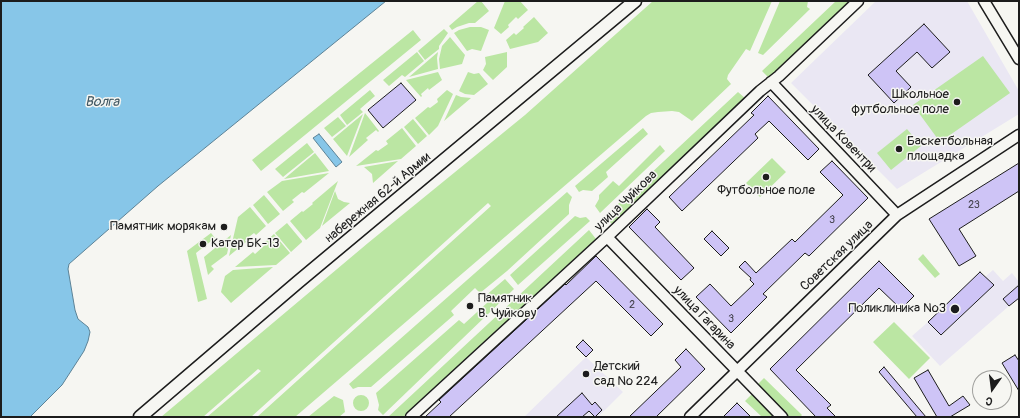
<!DOCTYPE html>
<meta charset="utf-8">
<style>
body{margin:0}
#map{position:relative;width:1020px;height:418px;overflow:hidden;background:#f6f6f2;font-family:Pangolin,sans-serif}
canvas{display:block}
.frame{position:absolute;inset:0;border:2px solid #1c1c1c;pointer-events:none}
.north{position:absolute;left:972px;top:370px;width:40px;height:40px;box-sizing:border-box;background:#f6f6f2;border:1px solid #9f9f9c;border-radius:50%;rotate:194deg;font-size:11px;font-weight:700;line-height:16px;text-align:center;color:#1c1c1c}
.north::after{content:'';display:block;margin:auto;width:14px;height:18px;background:#1c1c1c;clip-path:polygon(50% 0,100% 100%,50% 72%,0 100%)}
</style>
<div id="map">
<canvas width="1020" height="418"></canvas>
<div class="frame"></div>
<div class="north">С</div>
</div>
<script>
const c = document.querySelector('canvas').getContext('2d');
c.lineJoin = 'round';
function paint(path, color) { c.fillStyle = color; c.fill(path, 'evenodd'); }
const toPath = rows => new Path2D(rows.map(r => 'M' + r).join(''));
function strokePath(path, color, width, dash) { c.strokeStyle = color; c.lineWidth = width; c.lineCap = dash ? 'butt' : 'round'; c.setLineDash(dash || []); c.stroke(path); }
function write(font, color, halo, rows, align = 'center') {
  c.font = font + ' Pangolin,sans-serif'; c.lineWidth = 3; c.setLineDash([]); c.textBaseline = 'middle'; c.strokeStyle = halo; c.fillStyle = color; for (const [text, x, y, turn = 0] of rows) {
    c.save(); c.translate(x, y); c.rotate((+turn || 0) * Math.PI / 180); c.textAlign = isNaN(turn) ? turn : align; if (halo) c.strokeText(text, 0, 0); c.fillText(text, 0, 0); c.restore();
  }
}
paint(toPath([
 [876,1,967,1,1019,91,1019,114,897,189,791,83],
 [993,270,1003,281,1012,273,1019,282,1019,285,1003,299,1009,306,940,366,912,336,928,322,942,335,993,286,985,277],
 [586,357,623,392,598,417,524,417]
]), '#eae7f3');
paint(toPath([
 [478,1,481,1,489,11,475,23,469,23,457,27,452,30,449,26],
 [505,1,520,1,528,10,518,19,516,17,508,25,509,27,501,34,494,28],
 [653,1,772,1,750,51,746,49,728,75,727,79,731,84,692,121,679,112,672,111,658,112,651,113,646,116,295,417,257,417,491,206,488,203,251,417,207,417,261,371,258,369,203,417,161,417,368,243,525,115],
 [780,1,808,1,807,7,810,9,763,55,758,53],
 [836,1,851,1,769,78,762,71],
 [534,17,548,33,538,42,510,49,506,40,514,33,516,35,524,28,523,27],
 [470,27,481,27,489,30,481,51,472,49,467,51,454,33,459,30],
 [444,29,448,33,439,46,439,49,425,60,418,51],
 [413,30,421,40,261,171,252,160],
 [450,37,465,55,462,64,440,69,439,59,442,46],
 [417,52,424,61,405,77,402,75,389,86,383,80],
 [438,52,437,58,438,69,409,77],
 [507,52,507,67,493,80,483,70,486,64,485,57],
 [983,56,1010,93,940,142,913,105],
 [438,72,442,80,429,90,428,88,421,94,422,96,421,97,406,80],
 [468,72,474,74,479,73,488,84,474,95,465,94,459,91],
 [370,90,375,96,360,109,363,112,347,125,340,115],
 [447,90,453,94,438,126,429,135,415,118,428,107,430,108,438,102,437,99],
 [738,92,746,99,612,224,604,217],
 [456,95,461,97,471,98,444,121],
 [365,113,379,131,378,132,376,130,366,138,368,140,349,157],
 [363,114,347,156,333,139],
 [338,117,346,126,332,137,324,128],
 [413,119,427,136,418,144,404,127],
 [402,128,416,146,401,159,356,166,376,150,378,151,388,144,386,141],
 [643,128,648,134,606,172,608,177,592,191,583,190,579,192,575,186],
 [907,129,921,146,891,170,877,153],
 [307,143,314,152,283,177,275,169],
 [660,145,665,151,600,213,595,206,599,199,599,195,613,181,619,186],
 [315,153,329,171,284,179],
 [772,158,786,172,760,197,746,183],
 [398,161,373,183,372,174,364,167],
 [329,173,304,193,302,192,292,200,294,202,283,211,267,192,282,181],
 [338,181,320,228,306,240,290,221,302,211,303,212,313,204,312,203],
 [335,191,338,199,344,202,350,203,322,226],
 [567,192,572,197,569,205,569,214,507,271,480,293,475,288,451,311,454,315,371,387,358,387,353,389,349,384],
 [264,195,280,214,268,224,253,205],
 [250,207,266,226,256,235,254,233,245,240,246,242,229,256,238,217],
 [575,216,580,218,586,217,590,221,518,285,510,275],
 [287,223,302,241,302,242,291,252,275,233],
 [589,230,596,239,403,417,388,417],
 [211,233,215,238,196,253,207,299,198,302,187,251],
 [274,234,290,253,276,265,235,267,253,252,255,254,265,245,264,243],
 [231,235,227,254,211,266,214,269,208,275,204,257],
 [923,254,940,274,935,278,918,259],
 [273,267,231,303,221,292,225,276,233,270],
 [505,279,514,289,383,415,378,410,379,405,376,393,459,320,464,324,488,302,484,297],
 [894,322,930,358,909,379,873,342],
 [764,378,802,415,800,417,787,417,756,386],
 [754,392,779,417,762,417,745,401],
 '353 403a8 8 0 1 1 16 0a8 8 0 1 1-16 0Z',
 [334,396,343,400,345,412,339,417,308,417]
]), '#bbe6a3');
const water = toPath([
 [1,1,386,1,158,186,69,264,68,269,75,310,78,319,88,327,90,332,88,341,84,351,62,385,30,417,1,417,1,1],
 [319,134,342,162,336,167,313,138,319,134]
]);
paint(water, '#87c6e8');
strokePath(water, '#5c8296', 1);
const building = toPath([
 [924,24,950,52,932,68,917,52,896,71,911,87,894,103,868,75,924,24],
 [401,83,416,100,383,128,368,110,401,83],
 [768,96,819,149,808,160,769,121,755,134,758,138,682,211,669,197,754,115,751,113,768,96],
 [832,161,868,198,809,256,805,253,763,294,767,297,731,333,696,297,710,284,731,306,754,284,750,280,751,278,739,267,745,261,756,273,792,239,795,242,843,195,820,172,832,161],
 [1019,163,1019,191,959,229,976,256,959,266,929,219,1019,163],
 [647,209,660,222,655,227,694,268,681,280,629,227,647,209],
 [712,231,729,248,721,256,704,239,712,231],
 [596,256,663,324,651,336,596,281,449,417,425,417,441,402,439,400,565,284,566,285,596,256],
 [879,261,914,296,901,309,879,288,796,370,831,405,827,408,836,417,816,417,770,369,879,261],
 [980,272,994,285,941,335,928,322,980,272],
 [1019,285,1019,298,1009,306,1003,299,1019,285],
 [583,340,593,350,586,357,576,347,583,340],
 [686,349,705,369,656,417,629,417,681,367,675,360,686,349],
 [1015,355,1019,361,1019,391,1002,363,1015,355],
 [884,367,926,417,917,417,879,372,884,367],
 [928,370,949,406,963,396,970,405,950,417,937,417,914,378,928,370],
 [582,393,592,405,595,402,602,410,595,417,589,411,582,417,556,417,582,393],
 [737,403,751,417,723,417,737,403]
]);
paint(building, '#cec4f6');
strokePath(building, '#1c1c1c', 1);
const minor = toPath([
 [984,1,1019,59],
 [771,82,897,215],
 [607,237,782,417],
 [411,417,607,237,760,91,779,76,858,1],
 [690,417,897,215,1019,135]
]);
const major = toPath([
 [140,417,298,282,635,1]
]);
strokePath(minor, '#1c1c1c', 13);
strokePath(major, '#1c1c1c', 15);
strokePath(minor, '#f6f6f2', 10);
strokePath(major, '#f6f6f2', 12);
for (const [x, y, r, color] of [
 [957,102,4,"#1c1c1c"],
 [899,149,4,"#1c1c1c"],
 [766,177,4,"#1c1c1c"],
 [224,227,4,"#1c1c1c"],
 [203,244,4,"#1c1c1c"],
 [470,306,4,"#1c1c1c"],
 [955,309,5,"#1c1c1c"],
 [586,374,4,"#1c1c1c"]
]) { const dot = new Path2D(); dot.arc(x, y, r, 0, 2 * Math.PI); c.fillStyle = color; c.fill(dot); strokePath(dot, '#f6f6f2', 1.5); }
write('11px', '#484652', null, [
 ["23",974,205],
 ["3",832,220],
 ["2",632,305],
 ["3",731,319]
]);
write('13px', '#1c1c1c', '#f6f6f2', [
 ["Школьное",949,95,"right"],
 ["футбольное поле",949,110,"right"],
 ["Баскетбольная",907,142],
 ["площадка",907,157],
 ["Футбольное поле",766,191,"center"],
 ["Памятник морякам",216,227,"right"],
 ["Катер БК-13",211,244],
 ["Памятник",478,299],
 ["В. Чуйкову",478,314],
 ["Поликлиника №3",946,309,"right"],
 ["Детский",594,367],
 ["сад № 224",594,382]
], 'left');
write('13px', '#1c1c1c', '#f6f6f2', [
 ["улица Ковентри",843,139,46],
 ["набережная 62-й Армии",378,198,-40],
 ["улица Чуйкова",626,201,-44],
 ["Советская улица",837,256,-44],
 ["улица Гагарина",704,318,46]
]);
write('italic 14px', '#415863', '#f6f6f2', [
 ["Волга",102,102]
]);
</script>
